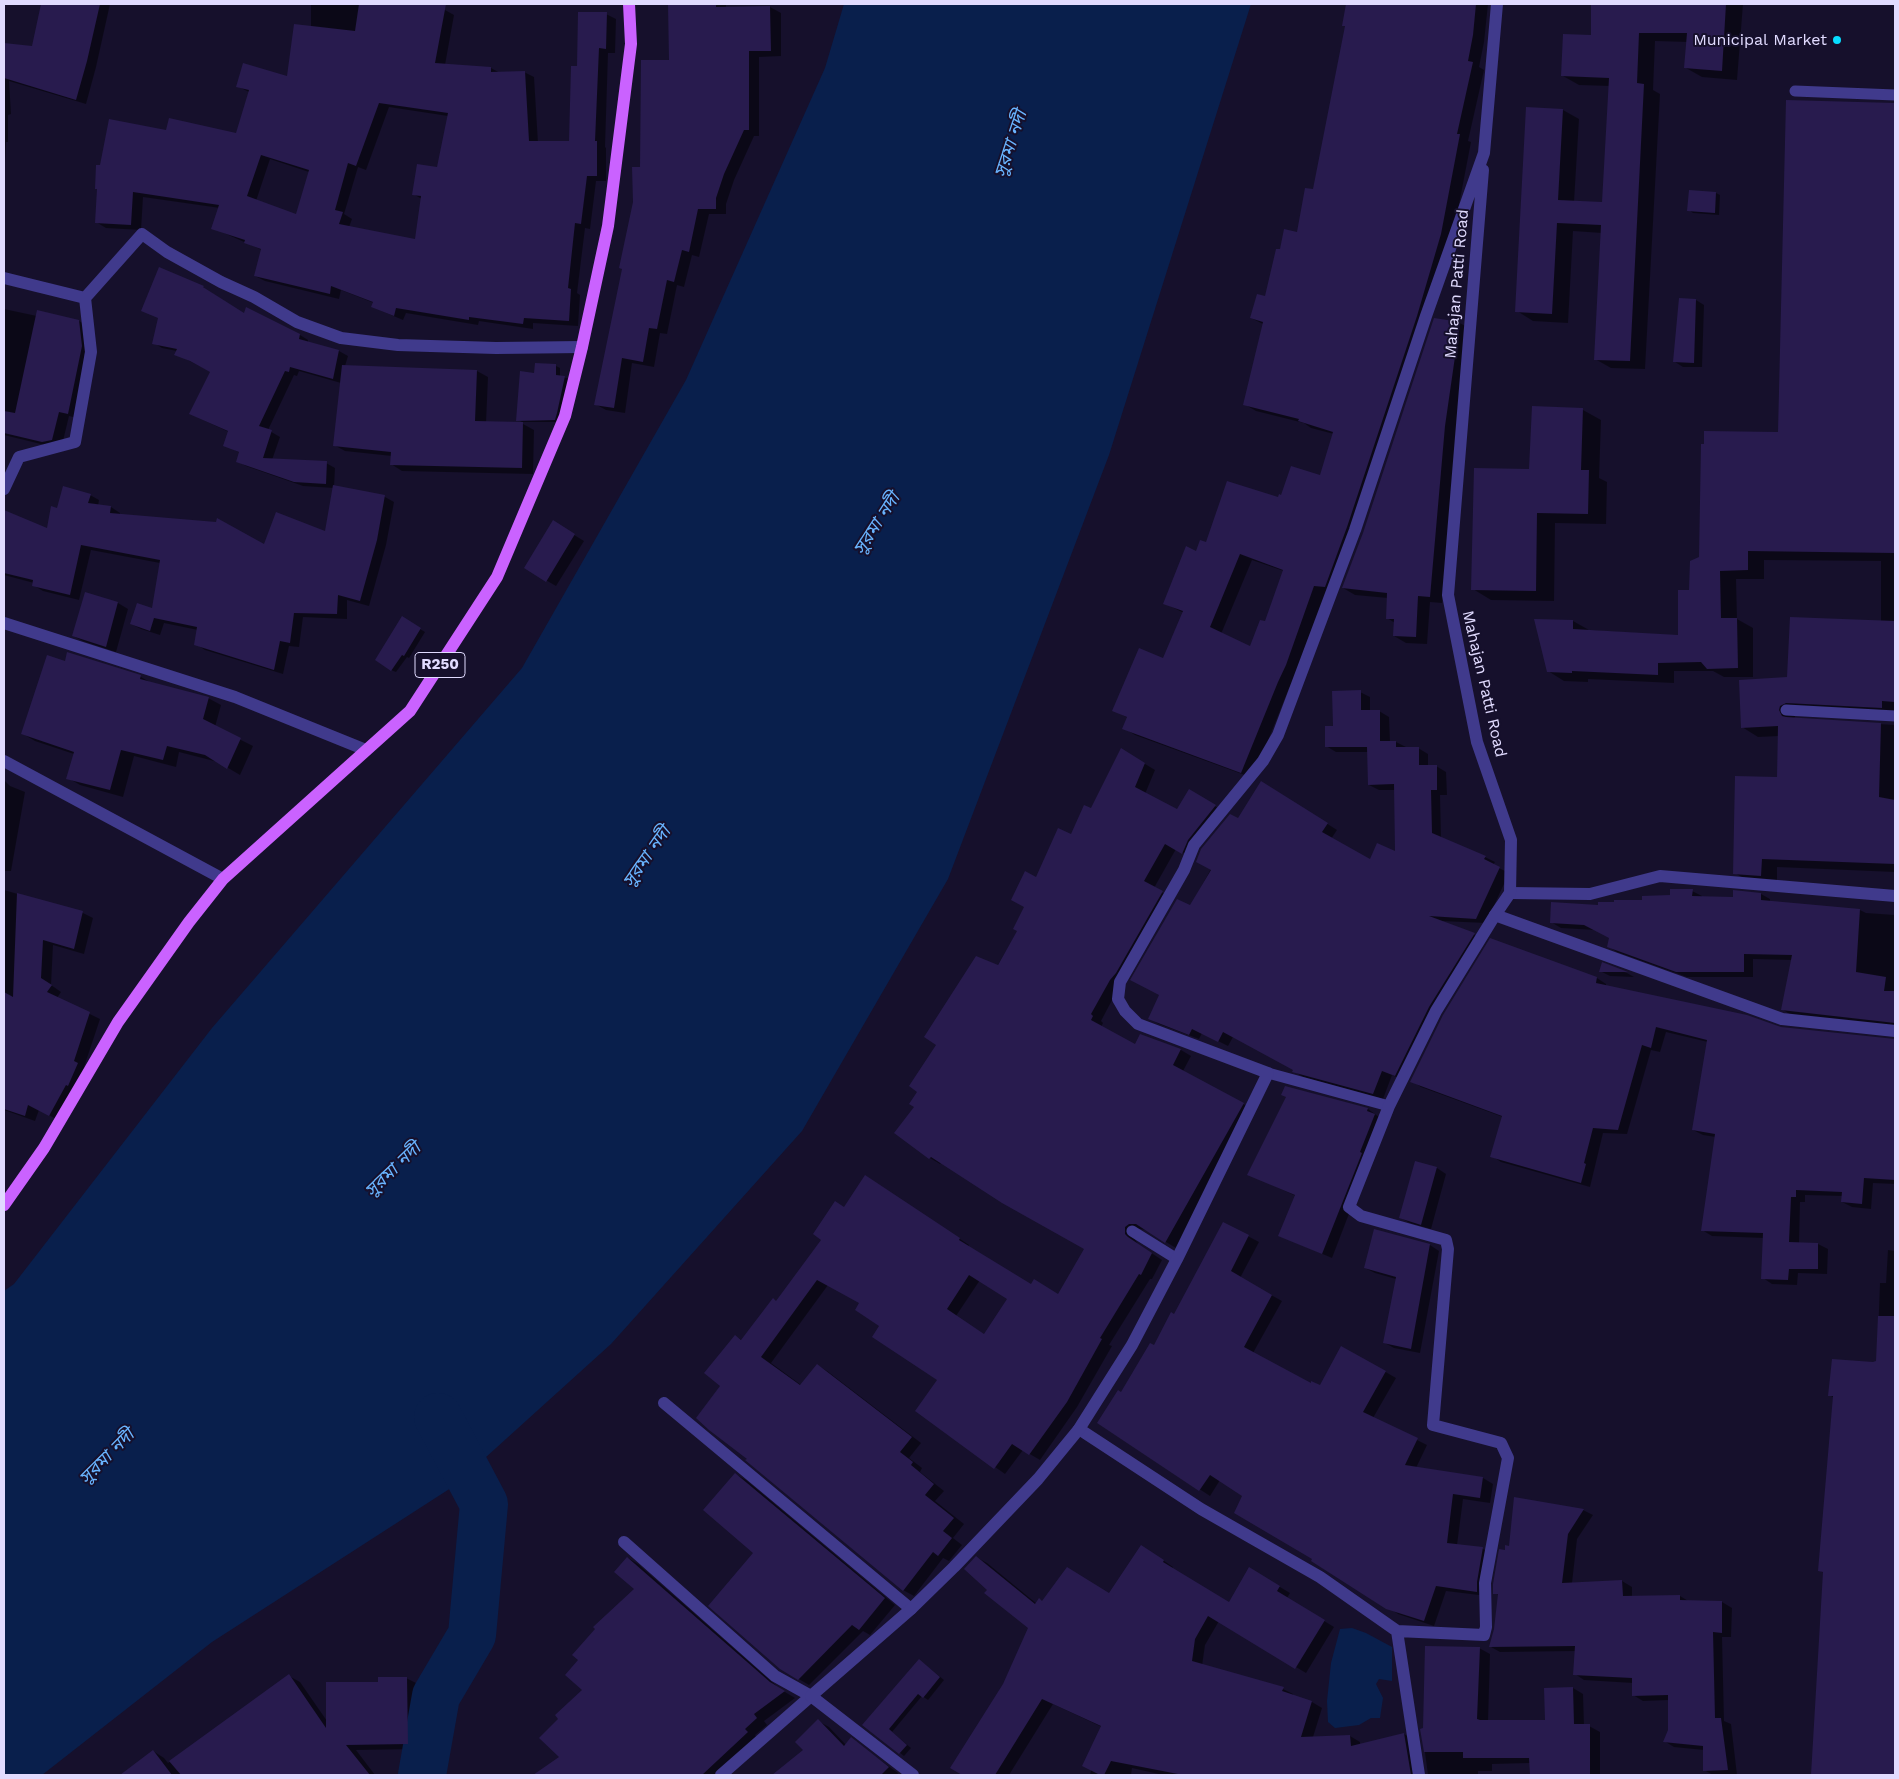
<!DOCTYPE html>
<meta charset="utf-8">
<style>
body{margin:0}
#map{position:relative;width:1899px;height:1779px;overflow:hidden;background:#16102c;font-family:"Work Sans",sans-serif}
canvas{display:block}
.frame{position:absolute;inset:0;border:5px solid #e1dbff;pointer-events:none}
</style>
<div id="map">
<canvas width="1899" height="1779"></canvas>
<div class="frame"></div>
</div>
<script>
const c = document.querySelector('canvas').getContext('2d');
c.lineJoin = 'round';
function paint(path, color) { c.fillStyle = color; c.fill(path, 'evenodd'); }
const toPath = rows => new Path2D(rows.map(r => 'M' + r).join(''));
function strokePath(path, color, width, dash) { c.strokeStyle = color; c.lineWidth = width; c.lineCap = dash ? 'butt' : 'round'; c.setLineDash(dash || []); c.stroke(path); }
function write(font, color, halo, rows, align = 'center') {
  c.font = font + ' "Work Sans","Noto Sans Bengali",sans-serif'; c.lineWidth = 4; c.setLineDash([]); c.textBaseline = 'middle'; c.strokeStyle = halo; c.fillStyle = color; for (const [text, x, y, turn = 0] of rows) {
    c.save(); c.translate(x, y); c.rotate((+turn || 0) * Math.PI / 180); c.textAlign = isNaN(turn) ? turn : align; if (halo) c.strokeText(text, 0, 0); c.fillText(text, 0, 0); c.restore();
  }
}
paint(toPath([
 [844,4,1251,4,1109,455,948,879,802,1131,611,1344,454,1486,212,1642,42,1775,4,1775,4,1291,14,1284,212,1028,522,668,686,380,825,68],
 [1352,1628,1366,1633,1392,1647,1392,1681,1379,1679,1376,1684,1383,1698,1380,1718,1371,1718,1359,1725,1335,1728,1328,1722,1327,1701,1331,1663,1340,1629]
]), '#091f4c');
paint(toPath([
 [42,4,110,4,96,67,86,104,9,81,11,114,8,115,8,142,6,142,5,162,4,162,4,44,33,47],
 [311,4,440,4,440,10,445,10,454,15,445,65,491,68,500,73,524,72,534,77,538,143,570,142,578,67,606,14,616,19,615,53,608,53,605,147,606,148,606,181,596,181,590,229,585,228,577,293,580,295,578,326,533,323,533,329,479,321,478,325,406,313,403,320,372,307,374,303,341,290,339,299,265,281,255,276,262,250,213,228,220,208,143,197,141,230,106,228,96,222,167,131,237,135,249,92,237,86,288,78,311,27],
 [389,107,448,116,438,168,413,194,422,199,416,241,349,227,352,219,344,214,358,167,366,170],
 [270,159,309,172,297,215,256,201],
 [664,4,726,4,726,8,770,7,781,13,781,56,759,57,759,136,754,136,734,180,726,204,726,214,709,214,699,257,692,255,684,287,677,285,667,334,660,333,654,367,632,363,625,413,606,410,595,404,624,270,641,169,671,61,669,5],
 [1348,4,1488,4,1484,42,1479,67,1484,70,1468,141,1471,142,1452,241,1337,593,1289,688,1253,778,1135,735,1124,728,1128,718,1113,710,1164,660,1184,613,1164,603,1197,553,1207,544,1278,499,1321,477,1334,434,1311,428,1304,423,1256,411,1244,404,1263,324,1251,318,1266,297,1281,251,1298,233,1314,191,1346,27,1343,25],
 [1252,560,1284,571,1265,623,1251,648,1221,634],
 [1592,4,1743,4,1737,80,1702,77,1686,68,1688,42,1655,41,1653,90,1660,94,1645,369,1611,368,1595,359,1602,233,1573,231,1568,323,1533,321,1517,311,1563,110,1579,119,1574,202,1604,203,1610,86,1579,85,1563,76,1592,36],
 [1787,101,1895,104,1895,716,1796,714,1794,719,1895,725,1895,872,1777,867,1777,885,1751,883,1735,873,1778,778,1779,736,1758,737,1742,727,1788,678,1881,622,1881,561,1764,560,1764,579,1736,579,1737,619,1753,628,1753,677,1724,677,1713,671,1674,671,1674,683,1588,679,1588,682,1564,681,1548,671,1573,621,1589,630,1680,636,1701,557,1779,433],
 [1716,193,1720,195,1719,215,1693,213,1689,210],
 [203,287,245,315,300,335,308,340,308,343,339,351,348,356,345,366,477,371,488,377,486,423,523,424,534,430,533,474,402,471,391,464,392,456,345,451,334,445,341,383,299,371,297,376,294,375,268,430,280,437,272,460,326,463,335,468,334,487,385,497,394,502,386,545,369,606,347,600,347,619,303,617,299,647,289,646,283,674,205,650,196,644,198,630,164,623,160,635,141,629,131,624,153,610,160,563,91,550,79,600,43,591,33,585,34,583,4,575,4,512,48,530,58,509,90,495,99,500,98,506,111,507,120,513,120,515,264,546,326,533,334,488,303,486,246,466,237,461,240,453,225,445,229,432,190,414,211,372,176,354,177,351,162,348,154,343],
 [1696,300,1704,305,1702,367,1683,367,1675,362],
 [4,309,37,316,79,321,88,326,77,418,69,416,62,445,53,447,4,435],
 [1460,323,1472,330,1457,434,1442,603,1430,602,1427,644,1406,643,1394,636,1395,623,1387,618,1388,598,1355,595,1343,588],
 [556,366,560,368,560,376,569,379,559,422,522,422,518,420,535,374],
 [1533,407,1583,410,1601,420,1599,478,1607,482,1606,524,1555,523,1554,601,1491,600,1473,589,1530,470],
 [553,522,584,541,556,586,525,568],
 [86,594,118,603,128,609,116,652,83,641,73,636],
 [402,618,425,632,409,658,407,657,396,672,391,670],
 [66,662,141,677,153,684,208,698,221,705,215,727,253,746,240,775,218,762,179,752,176,767,134,756,123,797,80,785,68,778,74,754,35,741,23,734],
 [1360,692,1370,697,1370,711,1379,711,1389,717,1390,742,1396,742,1406,747,1418,748,1428,754,1428,766,1436,766,1446,772,1447,795,1440,795,1441,838,1485,857,1495,862,1493,865,1509,873,1486,923,1441,921,1484,939,1438,1013,1405,1081,1392,1075,1383,1099,1303,1077,1294,1071,1295,1069,1233,1037,1228,1046,1202,1033,1199,1039,1159,1024,1149,1018,1161,995,1190,907,1238,820,1271,788,1337,830,1331,839,1370,861,1396,853,1395,790,1379,790,1369,785,1368,752,1336,752,1326,746,1334,727],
 [1122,750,1155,770,1145,794,1178,810,1189,791,1225,812,1198,846,1193,858,1176,849,1154,888,1172,898,1120,985,1101,1021,1103,1023,1101,1027,1136,1046,1141,1035,1181,1050,1191,1056,1183,1071,1254,1110,1176,1248,1146,1230,1140,1229,1134,1238,1138,1244,1162,1260,1152,1279,1150,1279,1109,1345,1112,1346,1077,1407,1040,1460,1023,1450,1005,1474,916,1411,938,1380,881,1326,861,1303,828,1285,771,1363,801,1385,817,1365,827,1371,921,1443,909,1458,922,1468,920,1472,944,1491,935,1501,964,1524,953,1538,962,1545,949,1561,943,1558,914,1596,903,1590,749,1458,722,1386,735,1336,742,1340,777,1302,845,1208,876,1183,969,1245,968,1247,1031,1286,1058,1295,1086,1249,942,1162,940,1164,930,1158,916,1107,1018,930,1036,878,1091,810],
 [980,1280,1008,1298,985,1335,956,1316],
 [4,780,10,786,25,792,11,871,4,871],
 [4,890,83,913,93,918,84,954,53,945,51,985,61,992,57,998,100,1019,84,1067,88,1070,60,1121,39,1110,35,1121,4,1110],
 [1692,891,1702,896,1702,898,1734,898,1761,894,1770,899,1770,902,1860,910,1866,913,1895,915,1895,1026,1791,1015,1782,1009,1792,960,1753,959,1753,977,1687,977,1617,952,1608,946,1611,938,1595,930,1561,928,1551,922,1599,906,1671,896],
 [1603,964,1627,973,1634,977,1610,976,1600,971],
 [1597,978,1606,984,1606,986,1779,1028,1895,1040,1895,1184,1873,1183,1871,1209,1852,1207,1842,1202,1843,1196,1805,1195,1805,1202,1800,1202,1799,1243,1818,1244,1828,1249,1827,1274,1798,1273,1797,1285,1772,1284,1763,1278,1764,1238,1712,1236,1702,1230,1716,1137,1703,1135,1693,1130,1708,1042,1666,1032,1660,1052,1651,1050,1627,1134,1603,1133,1590,1187,1501,1162,1492,1156,1503,1117,1421,1087,1412,1081],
 [1288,1097,1368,1109,1383,1120,1370,1159,1332,1258,1280,1236,1296,1196,1248,1174],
 [1416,1163,1437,1168,1446,1174,1431,1229,1410,1223,1401,1218],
 [1223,1223,1259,1242,1240,1278,1282,1301,1253,1353,1311,1384,1320,1387,1342,1347,1396,1378,1373,1418,1427,1445,1416,1468,1483,1478,1493,1484,1490,1503,1463,1499,1457,1545,1483,1549,1493,1554,1487,1596,1446,1591,1434,1626,1398,1614,1314,1558,1244,1495,1220,1480,1210,1496,1099,1423,1122,1394,1175,1315],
 [1430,1245,1439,1251,1420,1353,1394,1348,1385,1343,1396,1279,1375,1273,1365,1268],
 [1888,1250,1895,1251,1895,1775,1813,1775,1824,1573,1819,1570,1834,1398,1830,1395,1877,1362,1880,1283,1886,1283],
 [735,1474,746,1480,895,1605,870,1635,863,1631,809,1685,780,1668],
 [1583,1510,1593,1515,1577,1539,1572,1583,1622,1581,1632,1587,1632,1597,1680,1596,1690,1602,1722,1602,1732,1608,1731,1637,1722,1637,1724,1721,1731,1724,1737,1775,1713,1775,1704,1770,1704,1750,1674,1747,1664,1741,1670,1730,1669,1700,1643,1701,1633,1695,1633,1683,1584,1680,1575,1674,1576,1651,1500,1652,1491,1647,1495,1629,1499,1595,1495,1593,1506,1552,1510,1547],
 [1151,1552,1173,1567,1172,1569,1229,1603,1250,1569,1290,1593,1287,1598,1334,1627,1306,1673,1219,1621,1205,1645,1202,1666,1283,1689,1293,1694,1293,1696,1312,1702,1322,1708,1313,1737,1350,1736,1360,1742,1360,1745,1404,1734,1415,1740,1420,1775,1163,1775,1132,1768,1131,1775,1090,1775,1102,1727,1053,1704,1009,1775,965,1775,952,1767,1004,1684,1030,1627,988,1590,976,1557,987,1563,1037,1604,1110,1595],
 [628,1558,638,1564,780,1689,795,1698,764,1721,767,1725,755,1735,758,1739,719,1775,535,1775,561,1758,584,1690,635,1589],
 [1479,1648,1490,1654,1488,1722,1546,1721,1573,1688,1583,1694,1584,1726,1589,1726,1600,1732,1600,1775,1531,1775,1530,1763,1492,1764,1492,1771,1478,1771,1478,1775,1428,1775,1422,1730],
 [923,1663,944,1680,928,1700,922,1696,892,1732,911,1748,904,1756,864,1725],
 [289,1676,300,1682,327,1721,379,1683,406,1678,418,1684,419,1749,356,1750,375,1775,133,1775,129,1770,153,1751,164,1758,168,1763],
 [818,1721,829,1727,846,1745,851,1739,898,1773,897,1775,780,1775,778,1772,805,1750]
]), '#0007');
strokePath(toPath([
 [422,1775,436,1696,472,1635,484,1504,438,1417]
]), '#091f4c', 48);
paint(toPath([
 [41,4,100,4,87,61,76,100,4,78,4,43,32,46],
 [359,4,446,4,435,63,491,67,491,72,525,71,529,141,569,141,571,66,577,66,578,12,607,12,606,49,599,48,595,141,597,141,597,176,587,176,581,224,575,223,568,288,571,289,569,321,524,318,523,324,469,317,469,320,396,308,394,316,371,307,373,302,331,286,330,294,254,276,261,249,244,243,245,240,211,229,219,205,133,192,131,225,95,223,97,189,95,189,96,165,100,165,109,119,166,130,169,118,236,133,249,90,236,87,243,63,287,76,294,24,355,31],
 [379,103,448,113,437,167,417,164,412,195,421,196,415,239,339,224,343,212,335,210,348,163,356,166],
 [261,155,309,170,296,214,247,196],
 [668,4,716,4,716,7,770,6,771,51,749,51,749,130,744,130,724,174,716,198,716,209,698,209,689,252,682,250,674,282,667,280,657,329,649,328,643,362,622,358,614,408,594,405,622,269,619,268,633,202,632,167,640,167,641,60,669,60],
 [1346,4,1476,4,1473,35,1468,61,1473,62,1457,134,1460,134,1441,234,1417,316,1347,527,1325,587,1314,586,1286,665,1278,682,1241,773,1122,729,1127,717,1112,711,1139,648,1163,658,1183,611,1163,604,1186,546,1196,551,1200,540,1206,542,1227,481,1278,497,1279,494,1281,495,1291,466,1320,475,1333,432,1298,421,1299,419,1243,405,1263,322,1250,318,1257,294,1265,296,1276,249,1280,249,1284,229,1297,232,1305,188,1313,189,1345,26,1342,26],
 [1240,554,1283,570,1265,621,1260,620,1250,646,1210,627],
 [1591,4,1726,4,1722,71,1684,68,1687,33,1639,33,1637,83,1644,84,1630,361,1594,360,1601,225,1557,223,1552,314,1515,312,1526,107,1563,109,1558,200,1602,202,1609,78,1561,76,1563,34,1591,35],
 [1786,100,1895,103,1895,553,1748,551,1748,570,1720,571,1721,618,1737,618,1738,668,1707,669,1701,662,1658,663,1658,675,1572,671,1572,673,1547,672,1534,619,1573,620,1573,629,1678,635,1678,590,1689,590,1690,561,1699,557,1701,444,1704,444,1704,431,1778,432],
 [1689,190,1716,192,1715,213,1687,211],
 [159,267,204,286,203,287,244,313,246,307,300,334,299,339,339,350,333,379,290,367,289,372,285,371,259,426,272,430,263,458,327,461,326,484,294,482,236,462,239,452,223,446,228,431,189,414,210,372,190,361,174,355,177,349,152,344,158,318,141,311],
 [1679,298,1696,299,1694,363,1673,362],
 [37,310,79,320,82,346,68,414,59,412,52,440,42,442,4,433,4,411,15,413],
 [1434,318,1460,322,1445,426,1430,597,1418,596,1416,637,1393,636,1394,619,1386,619,1387,593,1342,588,1363,533],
 [535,363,556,364,556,375,565,376,557,413,555,420,516,421,520,371,534,373],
 [342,365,477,370,475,421,523,422,522,468,390,465,391,452,333,446],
 [1532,406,1583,408,1581,470,1589,470,1588,514,1537,513,1536,591,1471,590,1474,468,1529,469],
 [333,485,385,495,377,540,360,601,338,595,337,614,294,613,290,643,280,641,274,670,194,645,197,627,154,618,150,631,130,624,137,603,152,608,160,560,81,545,70,595,32,586,33,580,4,573,4,510,47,528,51,506,57,508,63,486,91,494,88,503,111,506,110,513,216,522,217,518,264,544,276,512,325,531],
 [553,520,575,534,546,582,524,568],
 [85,592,118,602,106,647,72,636],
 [402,616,421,628,404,656,402,655,391,671,375,660],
 [1790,617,1895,621,1895,702,1882,701,1882,708,1786,703,1780,706,1779,710,1782,716,1786,717,1881,723,1879,797,1895,800,1895,864,1762,859,1761,876,1733,874,1735,776,1777,777,1778,726,1741,728,1739,680,1787,677],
 [67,652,141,675,140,679,209,697,203,719,241,738,227,769,205,755,167,746,163,760,121,750,110,790,66,779,74,752,21,734,47,655,65,661],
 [1361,690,1361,710,1380,710,1380,741,1396,741,1396,747,1419,747,1419,765,1437,765,1437,790,1431,790,1432,833,1486,856,1484,859,1500,867,1476,919,1429,916,1475,933,1429,1007,1395,1076,1382,1071,1373,1094,1292,1072,1293,1070,1223,1032,1218,1042,1192,1029,1189,1035,1148,1019,1159,995,1130,980,1177,899,1190,905,1211,870,1196,862,1201,849,1230,814,1238,818,1261,781,1328,823,1322,832,1370,859,1377,843,1395,851,1394,784,1368,785,1367,747,1325,747,1325,726,1333,726,1332,691],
 [1121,748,1145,763,1135,787,1177,809,1189,789,1216,805,1188,840,1182,854,1165,844,1144,881,1163,891,1116,973,1110,980,1091,1014,1093,1016,1091,1020,1135,1044,1140,1034,1181,1049,1173,1065,1244,1103,1165,1243,1136,1224,1129,1224,1125,1227,1125,1234,1128,1237,1152,1253,1141,1275,1139,1274,1100,1338,1102,1339,1067,1402,1029,1455,1012,1444,994,1469,915,1411,937,1380,872,1337,879,1326,855,1310,859,1303,817,1280,761,1357,800,1385,817,1364,912,1437,900,1452,913,1462,911,1465,934,1484,925,1495,954,1518,943,1531,952,1538,938,1556,933,1552,903,1591,745,1460,747,1459,709,1430,696,1418,720,1386,704,1373,735,1335,741,1340,773,1298,776,1301,821,1240,813,1234,835,1201,844,1207,865,1175,960,1238,959,1240,1031,1284,1034,1279,1058,1294,1084,1249,1002,1203,931,1157,929,1159,894,1133,914,1107,909,1104,917,1092,909,1086,936,1045,924,1037,976,956,998,965,1017,931,1013,929,1024,907,1011,900,1025,871,1036,877,1058,828,1071,834,1084,805,1091,808],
 [969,1275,1007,1299,984,1334,947,1309],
 [1670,889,1693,889,1692,896,1733,897,1733,890,1761,893,1761,900,1860,909,1856,972,1886,977,1884,991,1895,991,1895,1023,1781,1010,1792,955,1744,954,1744,972,1676,972,1607,947,1609,938,1584,925,1550,923,1551,902,1598,905,1598,902,1614,902,1614,900,1642,900,1642,896,1670,895],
 [17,893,83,911,74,949,43,940,41,978,52,985,47,992,90,1012,74,1061,78,1063,68,1086,66,1085,49,1116,28,1105,25,1116,4,1109,4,992,13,997],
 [1490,938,1597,977,1596,983,1747,1015,1781,1027,1895,1039,1895,1180,1864,1178,1862,1204,1841,1202,1842,1192,1796,1190,1796,1197,1791,1197,1789,1242,1818,1243,1818,1269,1789,1269,1788,1280,1761,1279,1763,1233,1701,1231,1715,1134,1692,1130,1707,1040,1656,1027,1651,1048,1642,1045,1618,1130,1593,1128,1584,1163,1586,1164,1581,1183,1490,1157,1502,1116,1410,1082,1443,1015],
 [1602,962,1628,972,1599,972],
 [1285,1086,1368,1108,1367,1111,1375,1114,1360,1152,1362,1153,1322,1254,1278,1236,1295,1195,1247,1175,1286,1097,1281,1095],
 [1415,1161,1437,1167,1421,1225,1399,1218],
 [1223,1222,1249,1235,1231,1271,1272,1295,1244,1347,1311,1383,1311,1381,1320,1385,1341,1346,1386,1371,1363,1412,1418,1438,1405,1465,1483,1477,1480,1498,1453,1494,1447,1543,1483,1547,1477,1582,1477,1592,1436,1586,1424,1621,1386,1609,1311,1561,1312,1559,1234,1513,1242,1496,1210,1475,1199,1491,1097,1423,1118,1390,1121,1392,1150,1343,1154,1345,1171,1312,1174,1314],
 [1374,1229,1430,1244,1411,1349,1383,1343,1396,1277,1364,1268],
 [1878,1316,1895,1316,1895,1775,1811,1775,1823,1572,1818,1571,1833,1396,1828,1396,1832,1359,1873,1362,1876,1361],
 [735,1473,885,1598,859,1630,852,1625,798,1680,780,1669,708,1606,753,1553,703,1510],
 [1514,1497,1584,1509,1568,1534,1562,1583,1622,1580,1623,1596,1680,1595,1680,1600,1722,1601,1722,1633,1713,1632,1715,1718,1721,1718,1728,1770,1703,1771,1703,1746,1663,1742,1668,1730,1668,1695,1632,1696,1632,1678,1573,1675,1575,1646,1489,1647,1494,1629,1498,1594,1493,1594,1493,1584,1499,1549,1505,1550,1505,1545,1509,1546],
 [1141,1545,1164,1560,1163,1562,1229,1602,1249,1567,1280,1586,1277,1591,1325,1620,1295,1669,1208,1616,1195,1639,1192,1661,1284,1687,1282,1691,1312,1701,1301,1737,1350,1735,1351,1746,1404,1733,1411,1775,1183,1775,1111,1761,1104,1775,1100,1775,1082,1766,1101,1726,1042,1699,995,1775,962,1775,950,1768,1003,1684,1028,1628,984,1593,987,1590,964,1569,976,1556,1035,1604,1039,1598,1042,1601,1067,1567,1109,1593],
 [627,1557,770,1682,785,1691,754,1714,757,1718,745,1729,748,1732,702,1775,533,1775,559,1757,539,1738,558,1719,555,1715,582,1690,565,1675,578,1660,572,1655,595,1629,593,1627,634,1589,614,1572],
 [1425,1646,1480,1647,1477,1719,1480,1720,1545,1720,1544,1688,1573,1687,1574,1724,1590,1724,1590,1775,1530,1775,1529,1758,1463,1758,1463,1752,1424,1752,1420,1729,1423,1728],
 [919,1659,940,1677,923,1698,918,1694,889,1729,907,1745,899,1754,862,1725],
 [289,1674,326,1728,326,1682,378,1682,378,1677,407,1677,408,1744,346,1745,370,1775,181,1775,169,1761],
 [818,1719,844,1746,851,1737,889,1767,881,1775,772,1775,803,1750,795,1742],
 [153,1750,172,1775,120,1775]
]), '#281b4e');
strokePath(toPath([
 [1795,91,1895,95],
 [1786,710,1895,716],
 [1268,1073,1389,1106],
 [1132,1231,1177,1259]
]), '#403a8c', 11);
strokePath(toPath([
 [4,278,85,298,91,352,75,442,19,457,4,489],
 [85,298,142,234,167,252,221,282,254,297,297,322,341,338,398,345,496,348,582,347],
 [4,623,235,697,366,750],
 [4,761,223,879],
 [1510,893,1590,894,1660,876,1895,896],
 [664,1403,911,1609],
 [1079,1429,1201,1509,1320,1577,1397,1631,1419,1775],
 [624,1542,775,1676,811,1696,721,1775],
 [1397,1631,1484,1635,1486,1627,1485,1583,1508,1458,1501,1443,1433,1425,1448,1249,1446,1240,1361,1216,1349,1207,1389,1106,1436,1011,1495,915]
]), '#403a8c', 12);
strokePath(toPath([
 [1483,170,1448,595,1477,742,1511,840,1510,893,1495,915,1782,1019,1895,1031],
 [913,1775,811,1696,911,1609,954,1567,1038,1479,1079,1429,1132,1345,1177,1259,1268,1073,1138,1024,1125,1011,1118,999,1120,982,1184,870,1194,845,1263,761,1278,735,1355,530,1426,316,1484,153,1497,4]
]), '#403a8c', 12);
strokePath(toPath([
 [4,1205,44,1148,118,1022,189,922,223,879,410,711,497,577,565,416,582,347,608,226,631,44,629,4]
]), '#ca62ff', 12);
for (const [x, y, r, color] of [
 [1837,40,5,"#07ddff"]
]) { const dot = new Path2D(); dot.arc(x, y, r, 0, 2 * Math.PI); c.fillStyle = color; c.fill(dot); strokePath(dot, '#16102c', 2); }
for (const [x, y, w] of [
 [440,665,50]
]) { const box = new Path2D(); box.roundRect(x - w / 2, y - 12.5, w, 25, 4); c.fillStyle = '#16102c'; c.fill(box); strokePath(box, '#e1dbff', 1); }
write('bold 15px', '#e1dbff', null, [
 ["R250",440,665]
]);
write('16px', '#e1dbff', '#16102c', [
 ["Municipal Market",1827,40]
], 'right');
write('16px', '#e1dbff', '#16102c', [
 ["Mahajan Patti Road",1457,284,-85],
 ["Mahajan Patti Road",1484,684,77]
]);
write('italic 18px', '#69b4ff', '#16102c', [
 ["সুরমা নদী",1011,144,-72],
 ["সুরমা নদী",877,524,-57],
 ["সুরমা নদী",647,857,-55],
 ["সুরমা নদী",393,1170,-44],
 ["সুরমা নদী",107,1457,-45]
]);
</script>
